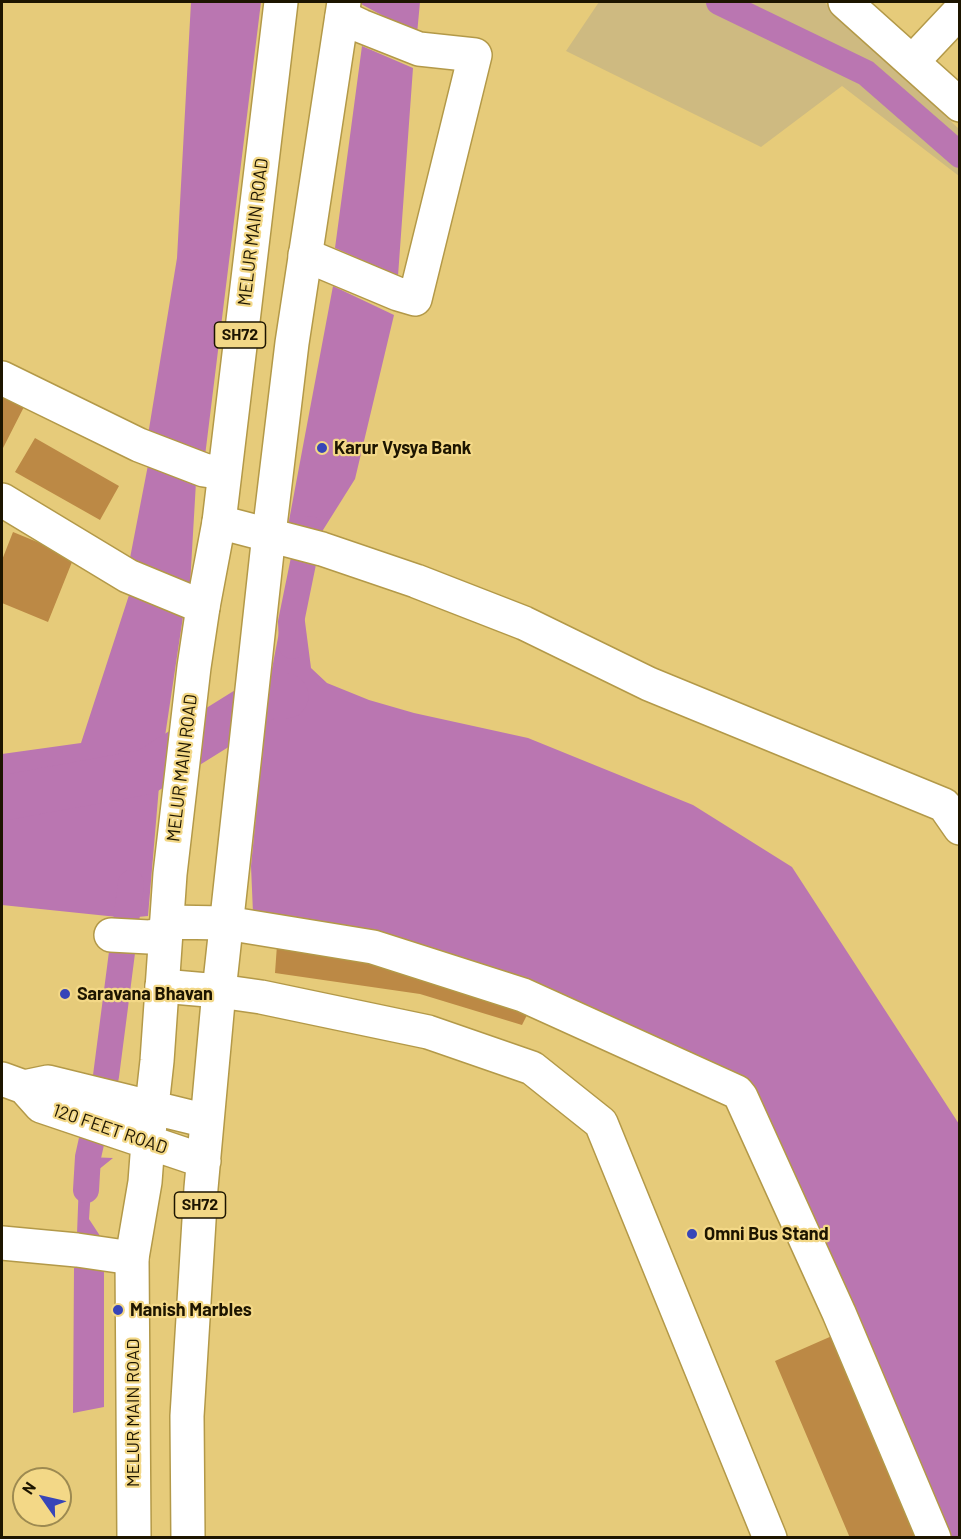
<!DOCTYPE html>
<style>
body{margin:0}
#map{position:relative;width:961px;height:1539px;overflow:hidden;background:#e6cb7a;font-family:Barlow,sans-serif}
canvas{display:block}
.frame{position:absolute;inset:0;border:3px solid #1d1500;pointer-events:none}
.north{position:absolute;left:12px;top:1467px;width:60px;height:60px;box-sizing:border-box;background:#f3d887;border:2px solid #9d8a51;border-radius:50%;rotate:304deg;font-size:16px;font-weight:700;line-height:24px;text-align:center;color:#1d1500}
.north::after{content:'';display:block;margin:auto;width:21px;height:27px;background:#3745b8;clip-path:polygon(50% 0,100% 100%,50% 72%,0 100%)}
</style>
<div id="map">
<canvas width="961" height="1539"></canvas>
<div class="frame"></div>
<div class="north">N</div>
</div>
<script>
const c = document.querySelector('canvas').getContext('2d');
c.lineJoin = 'round';
function paint(path, color) { c.fillStyle = color; c.fill(path, 'evenodd'); }
const toPath = rows => new Path2D(rows.map(r => 'M' + r).join(''));
function strokePath(path, color, width, dash) { c.strokeStyle = color; c.lineWidth = width; c.lineCap = dash ? 'butt' : 'round'; c.setLineDash(dash || []); c.stroke(path); }
function write(font, color, halo, rows, align = 'center') {
  c.font = font + ' Barlow,sans-serif'; c.lineWidth = 4.5; c.setLineDash([]); c.textBaseline = 'middle'; c.strokeStyle = halo; c.fillStyle = color; for (const [text, x, y, turn = 0] of rows) {
    c.save(); c.translate(x, y); c.rotate((+turn || 0) * Math.PI / 180); c.textAlign = isNaN(turn) ? turn : align; if (halo) c.strokeText(text, 0, 0); c.fillText(text, 0, 0); c.restore();
  }
}
paint(toPath([
 [599,2,824,2,959,129,959,176,842,86,761,147,566,51]
]), '#ceba81');
paint(toPath([
 [191,2,261,2,205,456,148,435,177,258],
 [359,2,420,2,417,34,359,3],
 [362,46,413,68,398,276,335,248],
 [333,286,394,315,355,479,323,530,310,530,288,526],
 [148,465,196,482,190,585,130,558],
 [130,592,184,610,161,763,148,916,127,918,2,905,2,754,81,743],
 [293,611,304,614,311,668,327,683,369,700,414,713,528,738,693,805,792,867,959,1124,959,1537,941,1537,755,1091,253,913,251,866,269,684,283,612],
 [80,1155,88,1157,113,1158,92,1175,89,1219,104,1242,77,1234],
 [87,1265,104,1267,104,1407,73,1413,74,1268]
]), '#ba76b1');
strokePath(toPath([
 [719,2,866,73,960,155],
 [292,646,291,622,310,529],
 [86,1190,88,1157,106,1076,131,883]
]), '#ba76b1', 26);
strokePath(toPath([
 [2,798,146,772,268,696,286,696]
]), '#ba76b1', 45);
paint(toPath([
 [2,387,27,401,2,450],
 [35,438,119,486,100,520,15,472],
 [13,532,74,557,48,622,2,603,2,560],
 [277,945,426,971,532,1005,522,1025,420,994,275,973],
 [841,1332,929,1538,850,1538,775,1361]
]), '#bc8945');
const minor = toPath([
 [845,2,960,105],
 [912,62,960,11],
 [305,255,398,294,415,299,475,55,419,49,361,26,342,17],
 [2,378,139,445,204,470,224,473],
 [2,500,128,576,203,607],
 [219,522,322,549,416,581,524,623,649,684,944,805,960,828],
 [167,922,226,923,373,947,523,995,737,1092,741,1097,839,1313,934,1538],
 [111,935,149,937,166,934],
 [162,986,219,991,261,997,428,1032,532,1068,601,1123,770,1538],
 [2,1243,77,1250,132,1258]
]);
const major = toPath([
 [2,1079,24,1087,41,1106,204,1161],
 [24,1087,48,1082,207,1121],
 [134,1538,132,1258,145,1182,148,1142,157,1061,170,874,194,667,203,607,219,522,281,2],
 [188,1538,187,1416,201,1188,219,991,269,534,292,343,344,2]
]);
strokePath(minor, '#b39948', 36);
strokePath(major, '#b39948', 36);
strokePath(minor, '#fff', 33);
strokePath(major, '#fff', 33);
for (const [x, y, r, color] of [
 [322,448,6,"#3745b8"],
 [65,994,6,"#3745b8"],
 [692,1234,6,"#3745b8"],
 [118,1310,6,"#3745b8"]
]) { const dot = new Path2D(); dot.arc(x, y, r, 0, 2 * Math.PI); c.fillStyle = color; c.fill(dot); strokePath(dot, '#f3d887', 2); }
for (const [x, y, w] of [
 [240,335,51],
 [200,1205,51]
]) { const box = new Path2D(); box.roundRect(x - w / 2, y - 13, w, 26, 4.5); c.fillStyle = '#f3d887'; c.fill(box); strokePath(box, '#1d1500', 1.5); }
write('bold 16px', '#1d1500', null, [
 ["SH72",240,335],
 ["SH72",200,1205]
]);
write('18px', '#1d1500', '#f3d887', [
 ["MELUR MAIN ROAD",253,232,-83],
 ["MELUR MAIN ROAD",182,768,-83],
 ["120 FEET ROAD",110,1129,19],
 ["MELUR MAIN ROAD",133,1413,-90]
]);
write('bold 18px', '#1d1500', '#f3d887', [
 ["Karur Vysya Bank",334,448],
 ["Saravana Bhavan",77,994],
 ["Omni Bus Stand",704,1234],
 ["Manish Marbles",130,1310]
], 'left');
</script>
